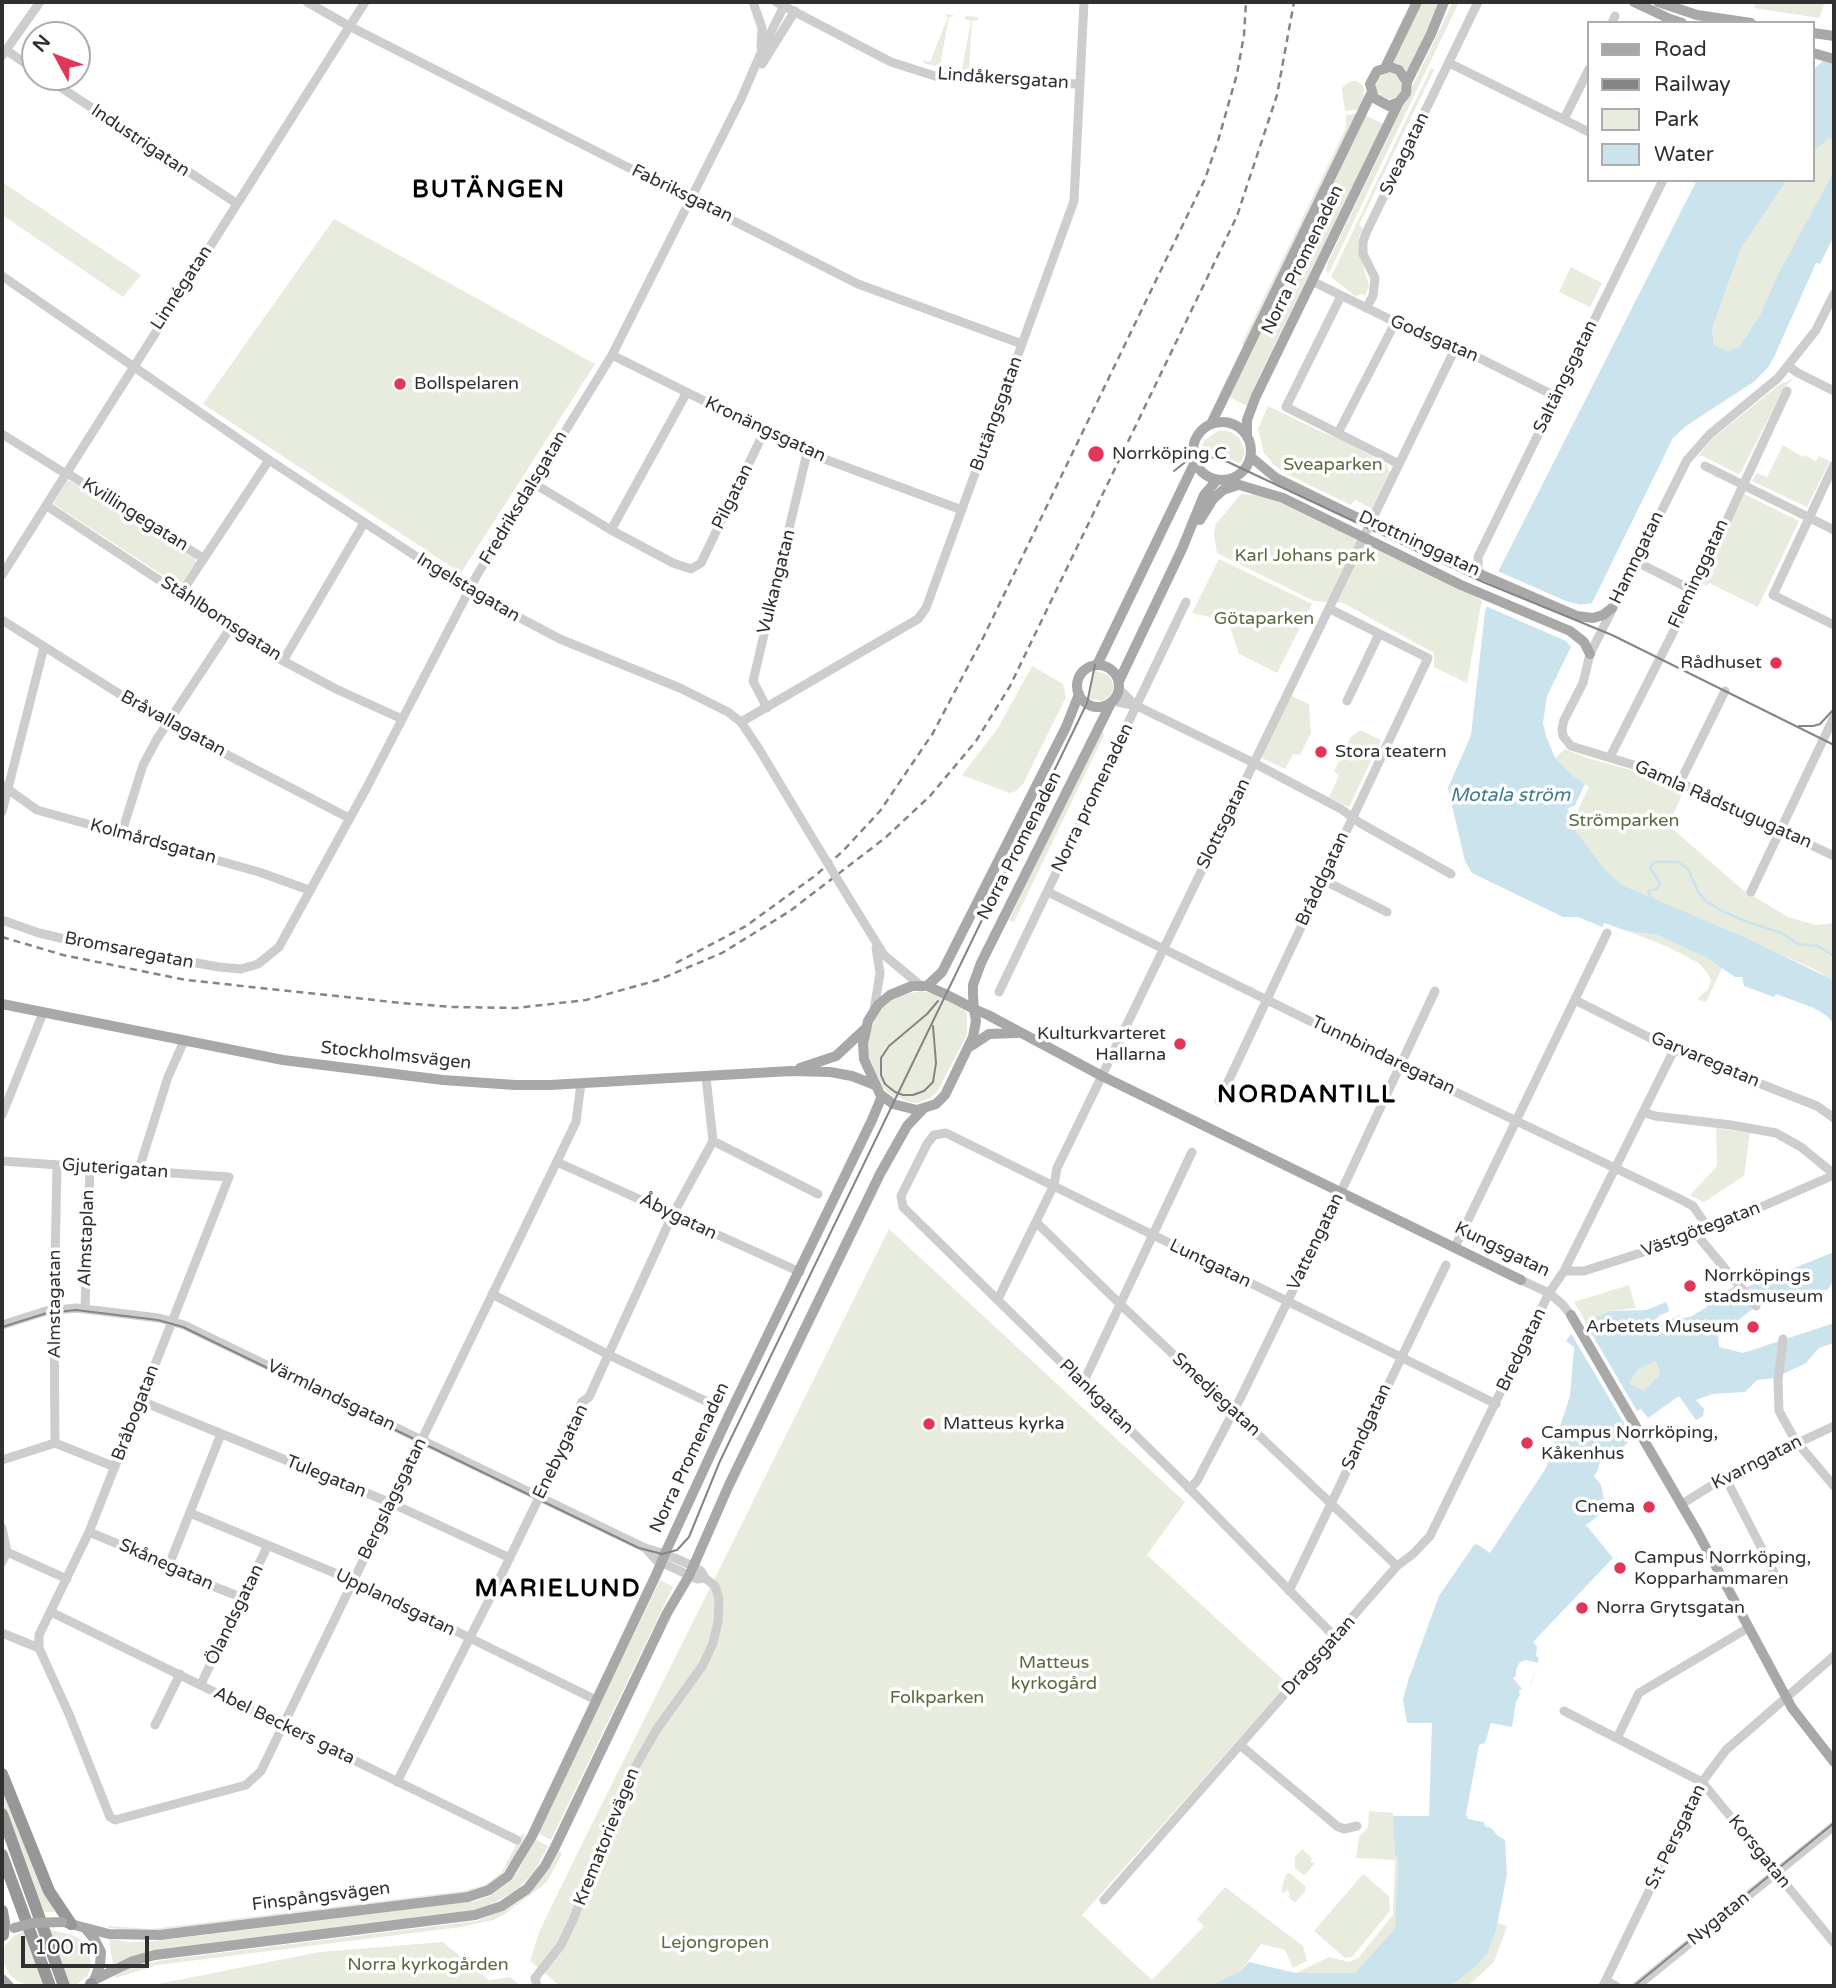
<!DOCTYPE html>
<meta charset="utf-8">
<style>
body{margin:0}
#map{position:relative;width:1836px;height:1988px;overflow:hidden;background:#fff;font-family:"Varela Round",sans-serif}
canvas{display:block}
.frame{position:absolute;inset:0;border:4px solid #303030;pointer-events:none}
.legend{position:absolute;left:1587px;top:21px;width:228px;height:161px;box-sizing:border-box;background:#fff;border:2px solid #acacac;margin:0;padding:9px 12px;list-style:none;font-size:21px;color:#303030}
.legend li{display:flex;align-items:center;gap:14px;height:35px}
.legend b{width:35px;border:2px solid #acacac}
.north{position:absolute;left:21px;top:21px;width:70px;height:70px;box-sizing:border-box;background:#fff;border:2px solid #acacac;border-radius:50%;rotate:311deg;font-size:19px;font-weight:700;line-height:28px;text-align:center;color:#303030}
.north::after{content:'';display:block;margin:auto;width:24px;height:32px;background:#e23659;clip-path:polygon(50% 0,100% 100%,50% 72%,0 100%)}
.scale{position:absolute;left:21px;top:1936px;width:128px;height:32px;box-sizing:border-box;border:4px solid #303030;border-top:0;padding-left:9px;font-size:21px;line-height:24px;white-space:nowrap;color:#303030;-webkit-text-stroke:5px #fff;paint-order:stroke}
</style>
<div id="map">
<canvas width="1836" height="1988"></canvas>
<div class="frame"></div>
<ul class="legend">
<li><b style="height:9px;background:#a8a8a8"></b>Road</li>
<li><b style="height:9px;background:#858585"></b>Railway</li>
<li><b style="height:19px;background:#e8ecde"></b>Park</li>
<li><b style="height:19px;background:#cbe3ec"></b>Water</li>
</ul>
<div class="north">N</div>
<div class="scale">100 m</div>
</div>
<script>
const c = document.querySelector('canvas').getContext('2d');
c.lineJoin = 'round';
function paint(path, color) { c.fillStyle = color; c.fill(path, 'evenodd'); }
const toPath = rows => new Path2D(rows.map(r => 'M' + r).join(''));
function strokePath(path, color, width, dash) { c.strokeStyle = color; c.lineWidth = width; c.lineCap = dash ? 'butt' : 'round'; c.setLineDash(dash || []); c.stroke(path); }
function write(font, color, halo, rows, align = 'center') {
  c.font = font + ' "Varela Round",sans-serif'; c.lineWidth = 7; c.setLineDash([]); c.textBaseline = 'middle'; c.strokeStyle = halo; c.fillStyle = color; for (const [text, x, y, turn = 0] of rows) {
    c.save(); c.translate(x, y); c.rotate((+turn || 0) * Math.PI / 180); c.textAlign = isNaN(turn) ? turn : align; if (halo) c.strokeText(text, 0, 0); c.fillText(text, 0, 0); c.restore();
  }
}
paint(toPath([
 [1420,2,1441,2,1408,72,1401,65,1391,62],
 [1453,2,1459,2,1329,273,1326,272,1328,262],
 [1756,2,1825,2,1819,18,1754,8],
 [945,14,956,16,949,17,940,65,962,69,971,21,965,19,965,16,978,17,978,20,972,21,969,69,978,72,946,69,923,63,924,60,930,62,948,17],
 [1431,68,1434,70,1359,225,1363,228,1359,237,1358,248,1369,286,1365,296,1362,294,1355,296,1331,277],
 '1376 86a13 13 0 1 1 26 0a13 13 0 1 1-26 0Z',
 [1352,81,1357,81,1364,87,1364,104,1362,109,1345,111,1342,89,1344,85],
 [1360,113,1245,348,1242,343,1346,128,1346,115],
 [1365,115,1383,124,1256,383,1247,406,1229,397],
 [1834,138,1834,171,1778,274,1761,313,1739,347,1728,351,1714,345,1712,329,1741,248,1787,180,1813,180,1813,152,1828,139],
 [2,182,141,275,123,297,2,215],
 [334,219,595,364,461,573,203,404],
 [1571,267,1602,283,1590,307,1559,292],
 [1793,379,1784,388,1741,472,1738,474,1701,455,1695,460,1712,439,1780,384],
 [1268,406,1324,433,1337,437,1386,464,1391,474,1373,509,1355,500,1351,505,1285,473,1273,464,1264,453,1258,429],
 [1219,430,1231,432,1240,439,1245,453,1241,462,1239,463,1214,451,1201,451,1204,441],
 [1783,445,1803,457,1804,455,1816,461,1819,456,1830,461,1807,507,1752,481,1757,473,1767,477],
 [67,481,70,481,194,557,196,562,182,582,176,584,55,505,54,503],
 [1241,494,1263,496,1286,505,1482,600,1467,683,1434,667,1434,653,1343,603,1314,601,1217,553,1214,536,1215,525],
 [1744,494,1799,521,1758,607,1709,583,1707,586,1702,583],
 [1219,559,1312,604,1277,673,1239,654,1228,621,1192,613],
 [1032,666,1063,684,1066,697,1023,784,1016,791,1010,793,962,775,998,728],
 [1095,671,1109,675,1114,685,1111,695,1102,701,1089,699],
 [1290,695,1309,704,1311,733,1300,755,1293,754,1285,769,1260,757],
 [1101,729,1104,735,1014,922,1009,920],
 [1360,730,1381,740,1349,807,1329,797,1339,776,1334,771,1350,738],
 [1565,749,1587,758,1650,775,1683,793,1668,825,1743,890,1788,917,1816,925,1834,923,1834,981,1814,969,1622,885,1603,867,1575,830,1572,822,1589,787,1572,775,1555,758],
 [1627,931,1657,935,1707,958,1722,968,1706,1002,1697,999,1708,989,1711,981,1708,974,1699,963,1666,946],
 [921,991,937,995,961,1008,967,1013,967,1035,937,1092,928,1099,917,1103,908,1102,890,1094,883,1088,868,1054,868,1044,870,1030,880,1010,896,996],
 [1716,1128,1750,1133,1744,1176,1704,1202,1690,1195,1717,1166],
 [889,1229,1185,1502,1147,1555,1288,1684,1082,1915,1152,1980,1204,1926,1197,1919,1225,1887,1303,1946,1307,1961,1293,1968,1285,1950,1261,1944,1241,1971,1209,1986,560,1986,530,1961,540,1930,577,1854],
 [1629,1285,1636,1308,1610,1311,1586,1322,1574,1302],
 [1656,1360,1660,1374,1644,1392,1628,1382,1638,1369],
 [660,1580,673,1587,551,1840,538,1833],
 [2,1782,55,1912,41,1912,2,1800],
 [1369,1811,1393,1813,1395,1856,1398,1856,1396,1929,1355,1973,1296,1973,1329,1957,1349,1962,1358,1958,1393,1915,1395,1860,1356,1858,1359,1837,1368,1827],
 [522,1834,525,1835,515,1856,501,1875,492,1883,475,1891,154,1932,108,1928,109,1926,151,1929,463,1891,485,1885,501,1873],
 [535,1839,548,1846,534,1872,516,1891,480,1910,121,1961,113,1965,109,1939,129,1942,156,1941,476,1901,490,1896,509,1882,517,1873],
 [1302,1849,1312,1858,1311,1862,1315,1863,1306,1874,1303,1875,1295,1868,1295,1857],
 [559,1851,562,1854,546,1883,505,1914,493,1920,461,1927,157,1965,116,1978,115,1976,130,1968,163,1960,477,1921,510,1908,526,1896,550,1869],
 [1290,1873,1305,1886,1306,1890,1295,1903,1288,1897,1290,1895,1288,1890,1283,1893,1281,1891,1286,1874],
 [1363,1874,1389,1896,1390,1911,1352,1957,1345,1958,1314,1931],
 [1490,1920,1507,1926,1494,1962,1468,1986,1425,1986],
 [47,1929,72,1935,80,1939,89,1951,91,1967,88,1975,77,1984,68,1986],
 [24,1931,44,1986,30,1986,19,1982,10,1975,3,1962,4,1946,15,1935],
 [443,1942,489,1980,510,1977,521,1986,147,1986,320,1952]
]), '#e8ecde');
paint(toPath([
 [1834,51,1834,138,1828,139,1813,152,1813,70],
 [1834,171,1834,236,1820,264,1816,263,1775,355,1769,366,1755,381,1686,426,1673,438,1592,603,1579,605,1564,639,1571,647,1547,696,1543,723,1546,736,1555,758,1572,775,1585,784,1575,805,1567,809,1570,813,1569,822,1603,867,1622,885,1746,938,1829,978,1834,981,1834,1024,1827,1016,1814,1008,1776,994,1774,997,1744,986,1742,977,1735,977,1707,958,1657,935,1627,931,1604,923,1602,927,1578,917,1563,917,1472,873,1465,861,1448,788,1471,735,1485,612,1498,572,1697,180,1787,180,1741,248,1712,329,1714,345,1728,351,1739,347,1761,313,1778,274],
 [1834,1252,1834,1281,1827,1290,1794,1292,1759,1304,1718,1336,1719,1347,1743,1353,1834,1323,1834,1343,1819,1348,1806,1363,1775,1378,1757,1380,1745,1392,1712,1394,1696,1400,1704,1409,1703,1416,1693,1422,1678,1401,1646,1424,1626,1433,1628,1442,1623,1447,1616,1449,1611,1445,1611,1448,1603,1452,1597,1472,1594,1476,1601,1485,1606,1510,1586,1525,1613,1558,1533,1642,1537,1647,1536,1655,1539,1659,1531,1686,1520,1695,1516,1702,1512,1727,1491,1723,1485,1743,1479,1745,1466,1814,1468,1819,1484,1822,1485,1826,1491,1828,1498,1836,1505,1840,1507,1875,1496,1930,1487,1953,1480,1962,1460,1979,1447,1986,1209,1986,1241,1971,1249,1962,1296,1973,1355,1973,1395,1929,1398,1857,1395,1856,1393,1816,1429,1816,1432,1723,1407,1723,1403,1699,1409,1678,1439,1596,1474,1545,1477,1544,1490,1553,1546,1468,1570,1396,1574,1347,1566,1341,1577,1325,1610,1311,1646,1310,1666,1302,1669,1309,1668,1312,1660,1315,1654,1321,1660,1325,1679,1315,1682,1318,1690,1317,1707,1307,1704,1296,1721,1294,1733,1287,1747,1287],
 [1656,1361,1660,1374,1644,1391,1629,1383,1638,1369]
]), '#cbe3ec');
paint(toPath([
 [1495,570,1566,601,1582,605,1566,641,1483,605],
 [1583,1319,1637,1411,1641,1409,1648,1418,1679,1396,1696,1420,1693,1422,1678,1401,1646,1424,1648,1428,1631,1435,1569,1330,1575,1322],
 [1526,1660,1538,1663,1528,1693,1520,1696,1519,1691,1522,1689,1513,1678,1516,1676,1516,1670,1520,1662]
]), '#fff');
strokePath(toPath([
 [1651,897,1648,891,1657,889,1660,883,1650,868,1654,862,1678,862,1688,869,1698,892,1706,901,1720,910,1750,923,1782,933,1798,944,1818,946,1834,956]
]), '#cbe3ec', 2.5);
strokePath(toPath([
 [307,2,349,26,858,284,1022,344],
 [753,2,762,28,761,47],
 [776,2,891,62,935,76,1008,82,1079,84],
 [1612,23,1615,16],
 [6,50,35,70],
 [2,56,40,2],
 [1449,63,1589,132],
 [762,64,795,11],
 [45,77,236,203],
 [1564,119,1589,69],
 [2,276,269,460,469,591,560,639,680,688,728,712,741,722,759,749,807,829],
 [1312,281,1454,351,1465,351,1557,397],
 [1834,294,1816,330,1778,378,1710,434,1687,460,1590,654,1583,683,1564,720,1562,729,1563,736,1571,746,1660,773,1834,856],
 [1341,296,1286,407,1399,464],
 [1366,308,1373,296,1375,278,1363,254,1363,242,1366,233,1478,2],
 [612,355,811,454,962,510],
 [1788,366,1798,373,1834,391],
 [1338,433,1395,323],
 [2,434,66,474],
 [1834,465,1773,595,1834,625],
 [1705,466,1834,530],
 [67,473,203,558],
 [533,483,611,530,673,563,691,569,701,563,764,432],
 [47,506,274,656,336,689,402,719],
 [611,530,687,392],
 [1635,561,1694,591],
 [2,575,365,2],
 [1481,575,1478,569,1478,557,1663,180],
 [181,593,269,460],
 [2,620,164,722,349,818],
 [283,661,364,523],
 [1119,689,1133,703],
 [1113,701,1137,706,1254,763,1341,809,1360,823,1451,874],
 [1347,701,1379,634],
 [767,708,753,681,807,453],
 [741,722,918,619,926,608,1074,201,1084,2],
 [1610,757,1694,591,1787,391],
 [1680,782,1725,691],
 [2,785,37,810,259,872,309,890],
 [2,812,44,647],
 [121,835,143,765,157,739,231,627],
 [1323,880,1387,912],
 [1048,892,1401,1066,1680,1199,1693,1206,1709,1229],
 [1751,892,1834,717],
 [850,900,884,955,920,985],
 [2,920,39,933,82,943,219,967,241,969,258,964,279,947,367,787,477,575,612,355,741,99,763,48,784,6],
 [999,992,1186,602],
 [1575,1000,1674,1050,1817,1106,1834,1118],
 [874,1010,880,973,876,948],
 [1219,1101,1428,658,1330,609],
 [1643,1112,1655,1116,1731,1125,1776,1133,1801,1147,1834,1174],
 [2,1115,43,1013],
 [713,1141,818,1194],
 [2,1161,229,1177,89,1532,39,1635,39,1648,69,1714,110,1817,115,1820,246,1785,261,1771,576,1122,581,1083],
 [557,1162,800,1272],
 [138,1172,168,1077,184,1041],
 [1036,1222,1120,1304,1397,1566],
 [1697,1235,1756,1306],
 [1455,1247,1607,933],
 [1564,1271,1584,1271,1697,1235,1834,1175],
 [1521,1280,1549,1293,1562,1304,1571,1315],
 [492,1294,609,1355,714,1405],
 [998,1299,1054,1185,1057,1168,1078,1125,1454,351],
 [85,1308,90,1168],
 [2,1325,46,1311,76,1308,159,1318,184,1325,645,1548,665,1554,693,1566,701,1571,705,1578,715,1586,719,1599,718,1622,713,1643,703,1665,657,1729,627,1781,573,1920,561,1945,535,1978,537,1986],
 [1783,1339,1778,1380,1779,1411,1795,1440,1834,1486],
 [1083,1383,1192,1152],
 [141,1401,391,1503,510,1558],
 [55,1443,54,1312,57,1165],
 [2,1460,55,1443,115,1467],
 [1725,1477,1780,1584],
 [1189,1489,1197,1481,1241,1397,1348,1177,1435,991],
 [1682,1504,1725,1477,1834,1426],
 [190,1513,354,1581,596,1700],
 [2,1528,7,1552,2,1562],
 [89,1532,169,1565,172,1570,243,1598],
 [646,1549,656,1560,697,1579,705,1578],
 [7,1552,67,1579],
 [169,1565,221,1434],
 [1289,1591,1446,1265],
 [51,1612,517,1840],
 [2,1633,39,1648],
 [1336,1638,1183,1482,903,1207,901,1196,927,1144,934,1135,946,1133,1496,1404],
 [201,1684,268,1545],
 [1564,1711,1702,1782,1834,1943],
 [155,1725,180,1674],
 [1617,1738,1639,1693,1748,1628],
 [1240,1745,1337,1826,1344,1829,1357,1826],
 [397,1782,496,1586,565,1444,566,1434,582,1402,589,1397,672,1216,713,1141,706,1077],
 [1104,1900,1397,1566,1413,1554,1430,1536,1549,1293,1564,1271,1674,1050],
 [1606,1981,1616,1986],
 [1603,1986,1702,1782,1726,1750,1834,1656],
 [1637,1986,1834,1826]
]), '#cdcdcd', 9);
strokePath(toPath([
 [1634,2,1670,19,1682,23],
 [1658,2,1697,15,1751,23],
 [1813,33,1834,36],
 [1813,53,1834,59],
 [1385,68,1417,2],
 [1407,82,1431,34,1444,2],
 '1193 451a29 29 0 1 1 58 0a29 29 0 1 1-58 0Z',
 [1211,424,1371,94],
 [1247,437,1247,420,1256,396,1399,102,1406,93,1407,82,1399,70,1390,67,1377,71,1370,84,1374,98,1389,106,1399,102],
 [1251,457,1276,478,1325,502,1422,549,1577,616,1593,618,1603,615,1612,608],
 [1223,480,1283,498,1461,585,1570,631,1584,642,1590,654],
 [1200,520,1213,499,1223,490,1238,485],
 [1097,665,1195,462],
 '1077 686a21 21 0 1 1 42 0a21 21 0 1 1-42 0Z',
 [1119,681,1182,549,1204,495,1217,480],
 [1111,703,981,963,973,985,973,995,974,1009,976,1021,973,1037,945,1095,936,1104,917,1110,893,1104,880,1094,864,1059,863,1044,868,1021,878,1005,890,995,912,986,927,986,943,993,957,1000,974,1009,988,1015,1102,1076,1521,1280],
 [927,986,942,972,1066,727,1079,694],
 [2,1004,283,1060,443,1080,515,1085,550,1085,791,1071,830,1072,852,1076,875,1085],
 [971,1046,989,1034,1017,1033],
 [800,1068,836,1056,865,1029],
 [1571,1315,1698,1533,1792,1708,1834,1762],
 [63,1922,109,1934,160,1935,468,1897,489,1890,508,1876,532,1836,656,1575,667,1549,728,1417,872,1120,882,1096],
 [86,1929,95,1940,101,1952,100,1965,93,1983],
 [2,1979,9,1986],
 [96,1979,133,1961,155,1955,475,1915,502,1906,527,1889,545,1866,555,1847,667,1613,689,1576,729,1485,880,1174,907,1126,924,1108]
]), '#a8a8a8', 10);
strokePath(toPath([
 [2,1774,49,1891,71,1924],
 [2,1814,64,1986],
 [2,1855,50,1986],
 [2,1911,4,1923,3,1935],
 [91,1984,91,1986]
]), '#979797', 12);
strokePath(toPath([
 [1174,471,1193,456,1204,455,1228,462,1483,582,1612,635,1834,745],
 [1799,726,1813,726,1820,724,1834,709],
 [933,1026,936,1063,933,1082,924,1091,913,1095,903,1095,895,1092,885,1084,881,1075,881,1058,889,1046,927,1014,938,1001],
 [2,1327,47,1313,76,1310,158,1320,183,1327,639,1548,662,1554,677,1550,689,1537,720,1461,1087,703,1095,665],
 [1634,1986,1834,1823]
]), '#858585', 2);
strokePath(toPath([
 [2,937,63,955,186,980,402,1003,453,1007,516,1008,586,1000,658,980,722,953,790,911,885,838,930,796,976,741,1010,686,1237,216,1277,95,1294,2],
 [676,963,746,926,816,875,843,851,880,811,933,733,984,636,1205,179,1218,141,1237,74,1244,35,1246,2]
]), '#858585', 2.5, [7, 5]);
strokePath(toPath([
 [807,829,850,900]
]), '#cdcdcd', 9);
strokePath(toPath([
 [14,1928,32,1923,62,1922]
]), '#a8a8a8', 10);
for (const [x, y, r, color] of [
 [400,384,7,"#e23659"],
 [1096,454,9,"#e23659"],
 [1776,663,7,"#e23659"],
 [1321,752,7,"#e23659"],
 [1180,1044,7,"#e23659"],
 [1690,1286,7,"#e23659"],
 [1753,1327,7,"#e23659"],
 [929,1424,7,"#e23659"],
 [1527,1443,7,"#e23659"],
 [1649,1507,7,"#e23659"],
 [1620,1568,7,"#e23659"],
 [1582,1608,7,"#e23659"]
]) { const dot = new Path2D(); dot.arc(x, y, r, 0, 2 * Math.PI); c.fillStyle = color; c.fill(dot); strokePath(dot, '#fff', 2.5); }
write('18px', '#303030', '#fff', [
 ["Lindåkersgatan",1003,79,4],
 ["Industrigatan",140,141,34],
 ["Sveagatan",1405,154,-64],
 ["Fabriksgatan",682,194,26],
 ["Norra Promenaden",1303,260,-64],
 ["Linnégatan",182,288,-57],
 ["Godsgatan",1434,339,23],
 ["Saltängsgatan",1566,377,-64],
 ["Butängsgatan",997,414,-70],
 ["Kronängsgatan",765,430,25],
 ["Pilgatan",733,497,-64],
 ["Fredriksdalsgatan",524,498,-59],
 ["Kvillingegatan",135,515,32],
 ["Drottninggatan",1419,544,25],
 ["Hamngatan",1637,558,-64],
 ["Fleminggatan",1699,574,-65],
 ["Vulkangatan",777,582,-76],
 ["Ingelstagatan",468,588,31],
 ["Ståhlbomsgatan",221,619,33],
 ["Bråvallagatan",173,724,29],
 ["Norra promenaden",1093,798,-64],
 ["Gamla Rådstugugatan",1723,805,24],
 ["Slottsgatan",1224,824,-64],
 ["Kolmårdsgatan",153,842,15],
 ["Norra Promenaden",1020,846,-63],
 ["Bråddgatan",1323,879,-65],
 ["Bromsaregatan",129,951,11],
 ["Stockholmsvägen",396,1056,6],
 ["Tunnbindaregatan",1383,1056,26],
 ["Garvaregatan",1705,1060,23],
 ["Gjuterigatan",115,1169,4],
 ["Åbygatan",678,1217,26],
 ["Västgötegatan",1701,1230,-21],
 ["Almstaplan",87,1238,-88],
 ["Vattengatan",1316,1242,-64],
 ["Kungsgatan",1502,1250,26],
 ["Luntgatan",1210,1264,26],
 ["Almstagatan",55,1304,-90],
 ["Bredgatan",1522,1350,-64],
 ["Smedjegatan",1216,1395,43],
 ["Värmlandsgatan",331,1396,26],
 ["Plankgatan",1096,1397,45],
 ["Bråbogatan",136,1413,-69],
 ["Sandgatan",1367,1427,-65],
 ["Enebygatan",561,1452,-64],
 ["Norra Promenaden",690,1458,-65],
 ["Kvarngatan",1757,1463,-27],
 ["Tulegatan",326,1477,22],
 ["Bergslagsgatan",393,1499,-64],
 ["Skånegatan",166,1565,24],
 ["Upplandsgatan",395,1603,26],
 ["Ölandsgatan",235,1615,-64],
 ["Dragsgatan",1319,1656,-48],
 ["Abel Beckers gata",284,1726,26],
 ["Krematorievägen",607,1837,-68],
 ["S:t Persgatan",1676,1837,-64],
 ["Korsgatan",1759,1852,51],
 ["Finspångsvägen",321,1897,-7],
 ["Nygatan",1719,1919,-39]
]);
write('18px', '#303030', '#fff', [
 ["Bollspelaren",414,384],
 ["Norrköping C",1112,454],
 ["Rådhuset",1762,663,"right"],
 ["Stora teatern",1335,752],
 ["Kulturkvarteret",1166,1034,"right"],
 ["Hallarna",1166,1055,"right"],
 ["Norrköpings",1704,1276],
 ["stadsmuseum",1704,1297],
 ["Arbetets Museum",1739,1327,"right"],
 ["Matteus kyrka",943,1424],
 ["Campus Norrköping,",1541,1433],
 ["Kåkenhus",1541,1454],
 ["Cnema",1635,1507,"right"],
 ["Campus Norrköping,",1634,1558],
 ["Kopparhammaren",1634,1579],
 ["Norra Grytsgatan",1596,1608]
], 'left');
write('18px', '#586b3d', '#fff', [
 ["Sveaparken",1333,465],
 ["Karl Johans park",1305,556],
 ["Götaparken",1264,619],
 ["Strömparken",1624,821],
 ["Matteus",1054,1663],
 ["kyrkogård",1054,1684],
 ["Folkparken",937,1698],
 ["Lejongropen",715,1943],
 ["Norra kyrkogården",428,1965]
]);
write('italic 19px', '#3f7b91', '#fff', [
 ["Motala ström",1510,796]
]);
c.letterSpacing = '2px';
write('bold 24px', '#000', '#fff', [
 ["BUTÄNGEN",489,191],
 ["NORDANTILL",1307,1096],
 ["MARIELUND",558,1590]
]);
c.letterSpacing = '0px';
</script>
